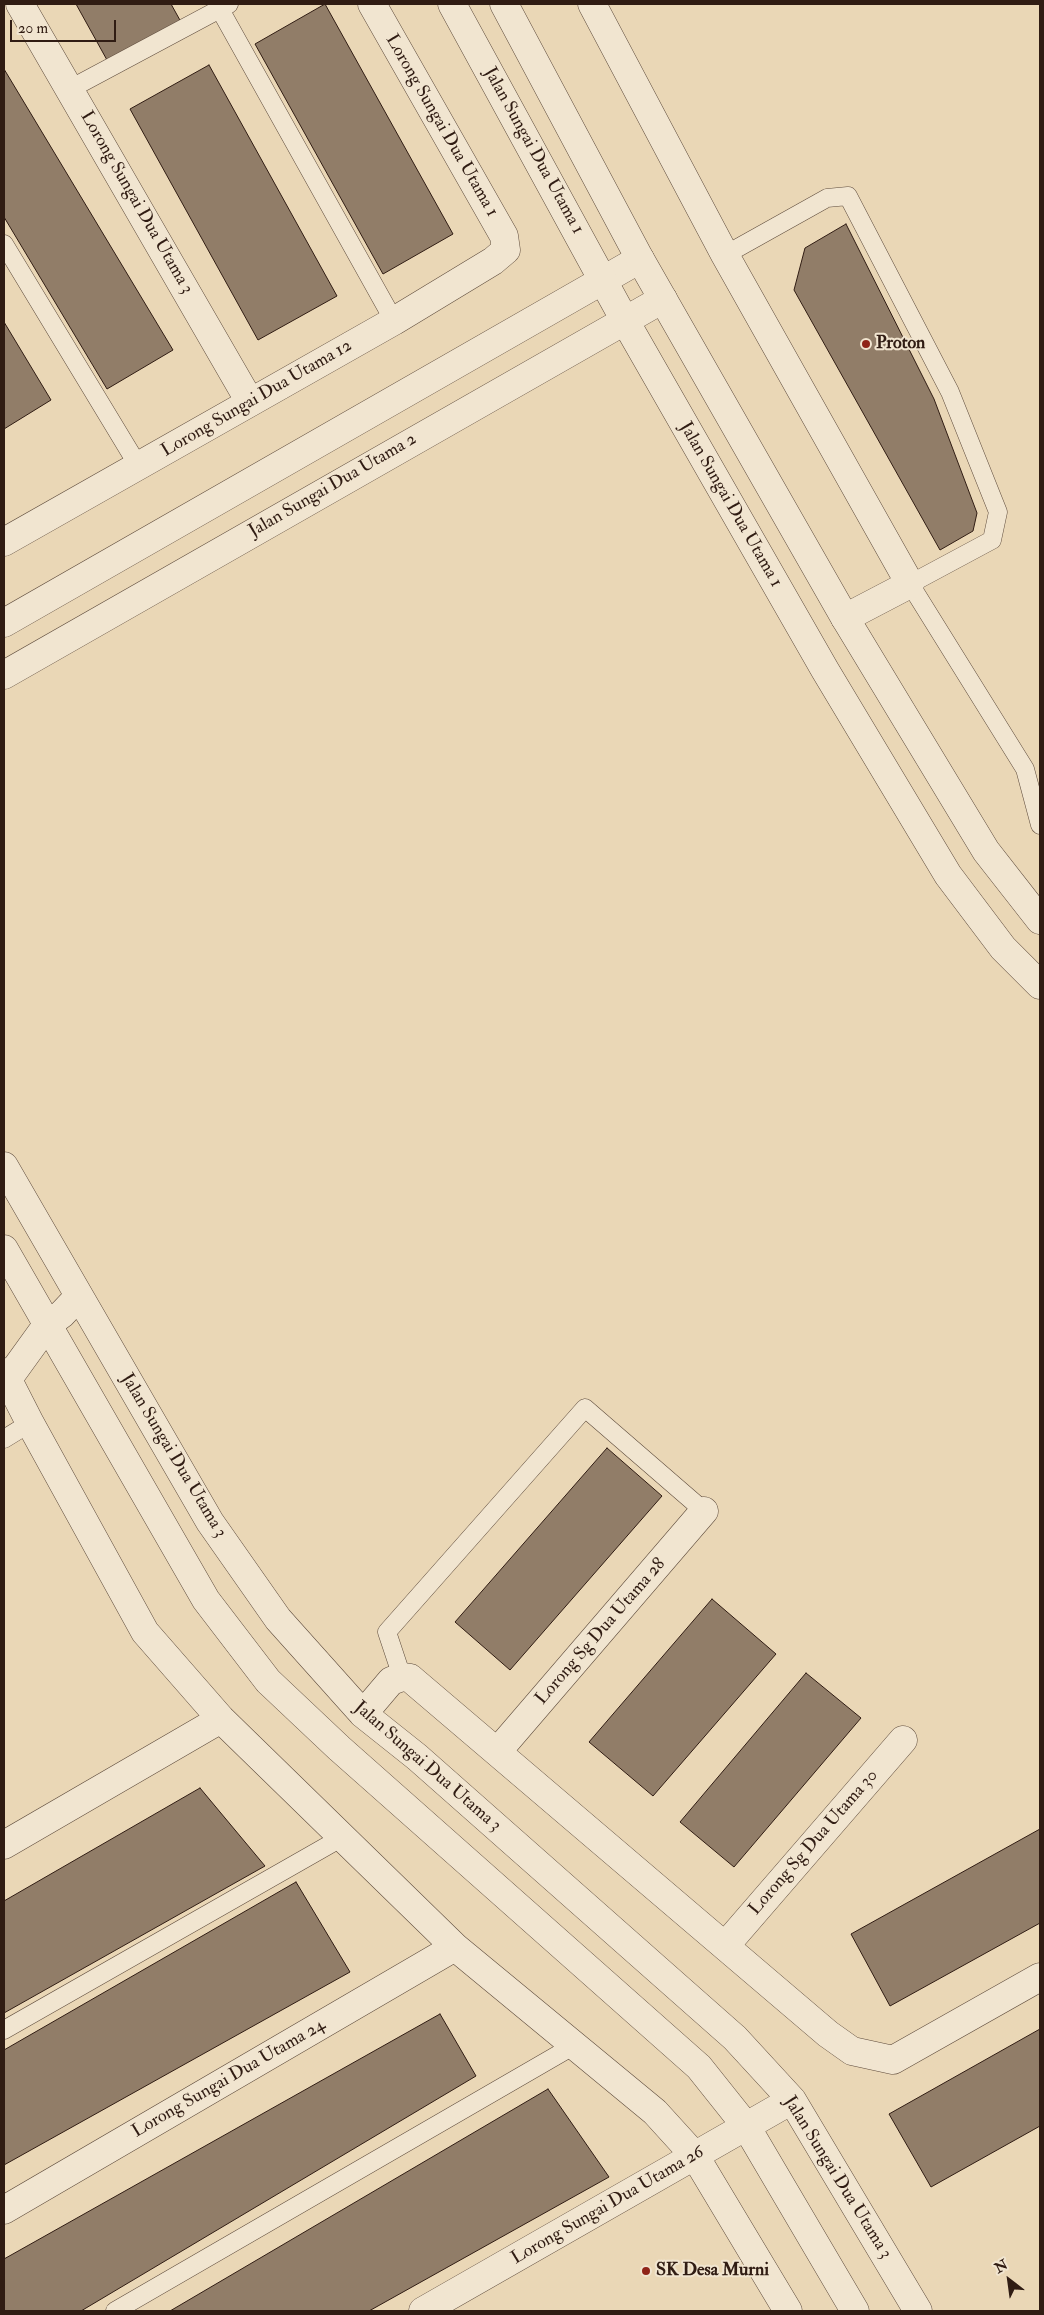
<!DOCTYPE html>
<style>
body{margin:0}
#map{position:relative;width:1044px;height:2315px;overflow:hidden;background:#ead7b6;font-family:"IM FELL Double Pica",serif}
canvas{display:block}
.frame{position:absolute;inset:0;border:5px solid #301c13;pointer-events:none}
.north{position:absolute;left:984px;top:2255px;width:50px;height:50px;-webkit-text-stroke:4px #f1e5d0;paint-order:stroke;rotate:330deg;font-size:14px;font-weight:700;line-height:20px;text-align:center;color:#301c13}
.north::after{content:'';display:block;margin:auto;width:18px;height:22px;background:#301c13;clip-path:polygon(50% 0,100% 100%,50% 72%,0 100%)}
.scale{position:absolute;left:10px;top:20px;width:106px;height:22px;box-sizing:border-box;border:2px solid #301c13;border-top:0;padding-left:6px;font-size:15px;line-height:18px;white-space:nowrap;color:#301c13;-webkit-text-stroke:4px #f1e5d0;paint-order:stroke}
</style>
<div id="map">
<canvas width="1044" height="2315"></canvas>
<div class="frame"></div>
<div class="north">N</div>
<div class="scale">20 m</div>
</div>
<script>
const c = document.querySelector('canvas').getContext('2d');
c.lineJoin = 'round';
function paint(path, color) { c.fillStyle = color; c.fill(path, 'evenodd'); }
const toPath = rows => new Path2D(rows.map(r => 'M' + r).join(''));
function strokePath(path, color, width, dash) { c.strokeStyle = color; c.lineWidth = width; c.lineCap = dash ? 'butt' : 'round'; c.setLineDash(dash || []); c.stroke(path); }
function write(font, color, halo, rows, align = 'center') {
  c.font = font + ' "IM FELL Double Pica",serif'; c.lineWidth = 4; c.setLineDash([]); c.textBaseline = 'middle'; c.strokeStyle = halo; c.fillStyle = color; for (const [text, x, y, turn = 0] of rows) {
    c.save(); c.translate(x, y); c.rotate((+turn || 0) * Math.PI / 180); c.textAlign = isNaN(turn) ? turn : align; if (halo) c.strokeText(text, 0, 0); c.fillText(text, 0, 0); c.restore();
  }
}
const building = toPath([
 [76,4,171,4,181,22,107,60,76,4],
 [325,4,453,234,383,274,255,44,325,4],
 [209,65,337,296,258,340,130,109,209,65],
 [4,69,173,350,107,389,4,217,4,69],
 [846,224,934,399,977,513,973,531,940,550,794,290,805,248,846,224],
 [4,322,51,400,4,429,4,322],
 [607,1448,662,1496,510,1670,455,1622,607,1448],
 [712,1599,776,1654,653,1796,589,1742,712,1599],
 [806,1673,861,1718,734,1867,680,1822,806,1673],
 [200,1788,265,1866,4,2013,4,1901,200,1788],
 [1040,1829,1040,1923,890,2006,851,1934,1040,1829],
 [296,1882,350,1972,4,2165,4,2050,296,1882],
 [440,2014,476,2076,81,2311,4,2311,4,2259,440,2014],
 [1040,2029,1040,2126,931,2187,889,2114,1040,2029],
 [548,2089,609,2177,369,2311,170,2311,548,2089]
]);
paint(building, '#917d68');
strokePath(building, '#301c13', 1);
const service = toPath([
 [217,4,394,321],
 [70,89,229,4],
 [4,244,139,467],
 [725,255,827,198,848,196,950,392,998,512,992,540,910,584,1025,769,1040,825],
 [4,1439,30,1423],
 [402,1677,387,1632,585,1408,704,1511],
 [4,2030,341,1838],
 [115,2311,573,2046]
]);
const minor = toPath([
 [20,4,250,402],
 [592,4,725,255,910,584,845,618],
 [4,542,394,321,493,261,506,250,504,236,372,4],
 [4,623,640,259],
 [4,675,663,299],
 [4,1166,210,1522,278,1619,363,1714,417,1757,735,2038,792,2100,918,2311],
 [4,1249,206,1600,268,1681,339,1748,699,2067,746,2126,855,2311],
 [4,1372,30,1423,145,1632,221,1719,455,1947,655,2112,695,2156,788,2311],
 [8,1379,47,1325,62,1314,79,1296],
 [363,1714,391,1681,402,1677,410,1678,828,2034,852,2051,893,2060,1040,1977],
 [497,1752,704,1511],
 [4,1845,221,1719],
 [725,1946,903,1740],
 [4,2210,455,1947],
 [423,2311,792,2100]
]);
const tertiary = toPath([
 [452,4,624,319,825,670,948,875,1003,948,1040,985],
 [504,4,640,259,845,618,986,851,1040,920]
]);
strokePath(service, '#5e4b3c', 19);
strokePath(minor, '#5e4b3c', 29);
strokePath(tertiary, '#5e4b3c', 29);
strokePath(service, '#f1e5d0', 18);
strokePath(minor, '#f1e5d0', 28);
strokePath(tertiary, '#f1e5d0', 28);
for (const [x, y, r, color] of [
 [866,344,5,"#8f2418"],
 [646,2271,5,"#8f2418"]
]) { const dot = new Path2D(); dot.arc(x, y, r, 0, 2 * Math.PI); c.fillStyle = color; c.fill(dot); strokePath(dot, '#f1e5d0', 2); }
write('18px', '#301c13', '#f1e5d0', [
 ["Lorong Sungai Dua Utama 1",441,126,60],
 ["Jalan Sungai Dua Utama 1",533,151,61],
 ["Lorong Sungai Dua Utama 3",136,203,60],
 ["Lorong Sungai Dua Utama 12",257,399,-30],
 ["Jalan Sungai Dua Utama 2",333,486,-30],
 ["Jalan Sungai Dua Utama 1",730,505,60],
 ["Jalan Sungai Dua Utama 3",173,1456,59],
 ["Lorong Sg Dua Utama 28",601,1632,-49],
 ["Jalan Sungai Dua Utama 3",427,1767,41],
 ["Lorong Sg Dua Utama 30",814,1843,-49],
 ["Lorong Sungai Dua Utama 24",229,2079,-30],
 ["Jalan Sungai Dua Utama 3",837,2178,58],
 ["Lorong Sungai Dua Utama 26",608,2206,-30]
]);
write('bold 18px', '#301c13', '#f1e5d0', [
 ["Proton",876,344],
 ["SK Desa Murni",656,2271]
], 'left');
</script>
